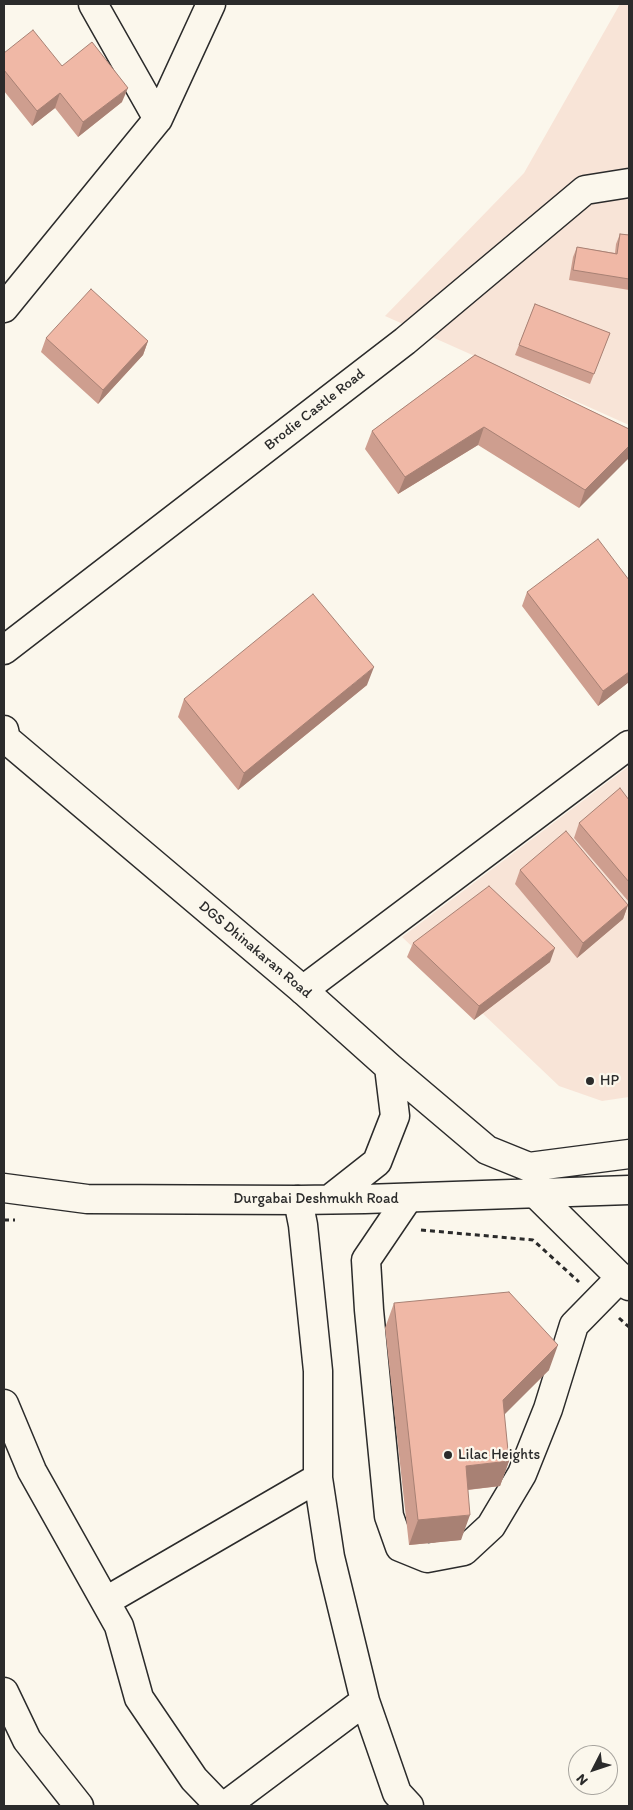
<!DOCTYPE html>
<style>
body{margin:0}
#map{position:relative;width:633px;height:1810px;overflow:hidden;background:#fbf7ec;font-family:Itim,sans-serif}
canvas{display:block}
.frame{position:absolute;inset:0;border:5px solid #2b2b2b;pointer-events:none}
.north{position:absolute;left:568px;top:1745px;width:50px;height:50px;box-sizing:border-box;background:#fbf7ec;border:1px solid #a8a59f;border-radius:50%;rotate:229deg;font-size:14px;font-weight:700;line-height:20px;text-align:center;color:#2b2b2b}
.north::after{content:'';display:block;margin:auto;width:18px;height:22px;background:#2b2b2b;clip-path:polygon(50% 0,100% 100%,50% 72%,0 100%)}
</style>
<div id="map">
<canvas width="633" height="1810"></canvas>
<div class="frame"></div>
<div class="north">N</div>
</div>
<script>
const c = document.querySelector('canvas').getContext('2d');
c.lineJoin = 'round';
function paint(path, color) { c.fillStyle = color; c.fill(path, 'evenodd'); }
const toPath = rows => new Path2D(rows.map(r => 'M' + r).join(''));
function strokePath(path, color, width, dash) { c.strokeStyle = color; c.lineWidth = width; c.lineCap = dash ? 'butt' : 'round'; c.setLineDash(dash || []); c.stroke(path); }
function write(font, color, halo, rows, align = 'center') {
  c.font = font + ' Itim,sans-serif'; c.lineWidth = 4.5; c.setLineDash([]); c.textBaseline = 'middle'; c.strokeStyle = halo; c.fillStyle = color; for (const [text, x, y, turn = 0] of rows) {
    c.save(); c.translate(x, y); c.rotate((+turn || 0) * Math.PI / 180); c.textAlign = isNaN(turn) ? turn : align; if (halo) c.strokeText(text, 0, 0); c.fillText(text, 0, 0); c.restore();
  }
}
paint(toPath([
 [620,4,629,4,629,425,385,316,524,173],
 [629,766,629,1097,602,1101,559,1086,402,937]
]), '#f8e4d7');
const minor = toPath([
 [93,4,158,119],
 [4,308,158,119,211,4],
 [4,650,405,341,585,190,629,183],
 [303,990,629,745],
 [536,1194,629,1286],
 [408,1198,366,1260,369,1310,389,1516,400,1547,427,1558,464,1551,491,1526,522,1474,548,1409,574,1325,621,1277],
 [298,1200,303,1225,318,1371,318,1478,330,1557,365,1701,397,1793,409,1806],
 [4,1404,32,1471,119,1626,139,1698,194,1779,220,1806],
 [106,1601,318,1478],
 [4,1692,27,1740,79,1806],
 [225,1806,365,1701]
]);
const major = toPath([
 [4,730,6,739,303,990,389,1067,487,1150,529,1167,629,1154],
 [4,1188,87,1199,298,1200,365,1199,629,1190],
 [330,1199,377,1162,395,1116,389,1067]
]);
strokePath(minor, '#2b2b2b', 31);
strokePath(major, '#2b2b2b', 31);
strokePath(toPath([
 [4,1220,15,1220],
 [421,1230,533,1240,579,1282],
 [619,1318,629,1327]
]), '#2b2b2b', 3, [5, 4]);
strokePath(minor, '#fbf7ec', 28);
strokePath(major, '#fbf7ec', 28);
paint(toPath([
 [4,53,62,66,122,102,78,137,55,108,32,126,4,91],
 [620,234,629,235,629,290,569,280,573,257,577,247,615,253,616,244],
 [535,304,610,333,590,384,515,355],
 [46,338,148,341,143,355,98,404,41,352],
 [475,355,629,429,579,508,478,445,398,494,365,449,372,431],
 [629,580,629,682,598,706,522,606,527,592],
 [367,685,238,790,178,717,184,699],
 [629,800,629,902,574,838,579,823],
 [520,870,628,905,623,919,577,958,515,884],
 [413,943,550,962,474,1020,407,957],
 [394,1303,549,1370,504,1414,509,1461,500,1486,468,1490,461,1540,409,1545,385,1328]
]), '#ce9e8f');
paint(toPath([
 [128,88,122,102,78,137,83,122],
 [60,93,55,108,32,126,37,111],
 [148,341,143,355,98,404,103,390],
 [484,427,478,445,398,494,405,477],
 [629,446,629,458,579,508,585,490],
 [374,667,367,685,238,790,244,773],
 [629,672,629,682,598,706,603,691],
 [628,905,623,919,577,958,583,943],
 [555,948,550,962,474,1020,479,1006],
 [558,1345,549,1370,494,1425,503,1400],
 [509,1461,500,1486,457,1491,466,1466],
 [470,1515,461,1540,409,1545,418,1520]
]), '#a88174');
const building = toPath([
 [33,30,62,66,92,42,128,88,83,122,60,93,37,111,4,70,4,53,33,30],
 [620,234,629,235,629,279,573,270,577,247,617,254,620,234],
 [91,289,148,341,103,390,46,338,91,289],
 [535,304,610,333,594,374,519,345,535,304],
 [475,355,629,429,629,446,585,490,484,427,405,477,372,431,475,355],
 [598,539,629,580,629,672,603,691,527,592,598,539],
 [313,594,374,667,244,773,184,699,313,594],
 [620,788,629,800,629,882,579,823,620,788],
 [566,831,628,905,583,943,520,870,566,831],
 [489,886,555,948,479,1006,413,943,489,886],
 [509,1292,558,1345,503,1400,509,1461,466,1466,470,1515,418,1520,394,1303,509,1292]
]);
paint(building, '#f0b8a6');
strokePath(building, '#a88174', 1);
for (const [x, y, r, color] of [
 [590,1081,5,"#2b2b2b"],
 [448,1455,5,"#2b2b2b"]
]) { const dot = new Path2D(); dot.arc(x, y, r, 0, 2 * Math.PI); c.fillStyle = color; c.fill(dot); strokePath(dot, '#fbf7ec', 2); }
write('15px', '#2b2b2b', '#fbf7ec', [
 ["Brodie Castle Road",315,410,-38],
 ["DGS Dhinakaran Road",255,950,40],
 ["Durgabai Deshmukh Road",316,1199]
]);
write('15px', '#2b2b2b', '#fbf7ec', [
 ["HP",600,1081],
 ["Lilac Heights",458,1455]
], 'left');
</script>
